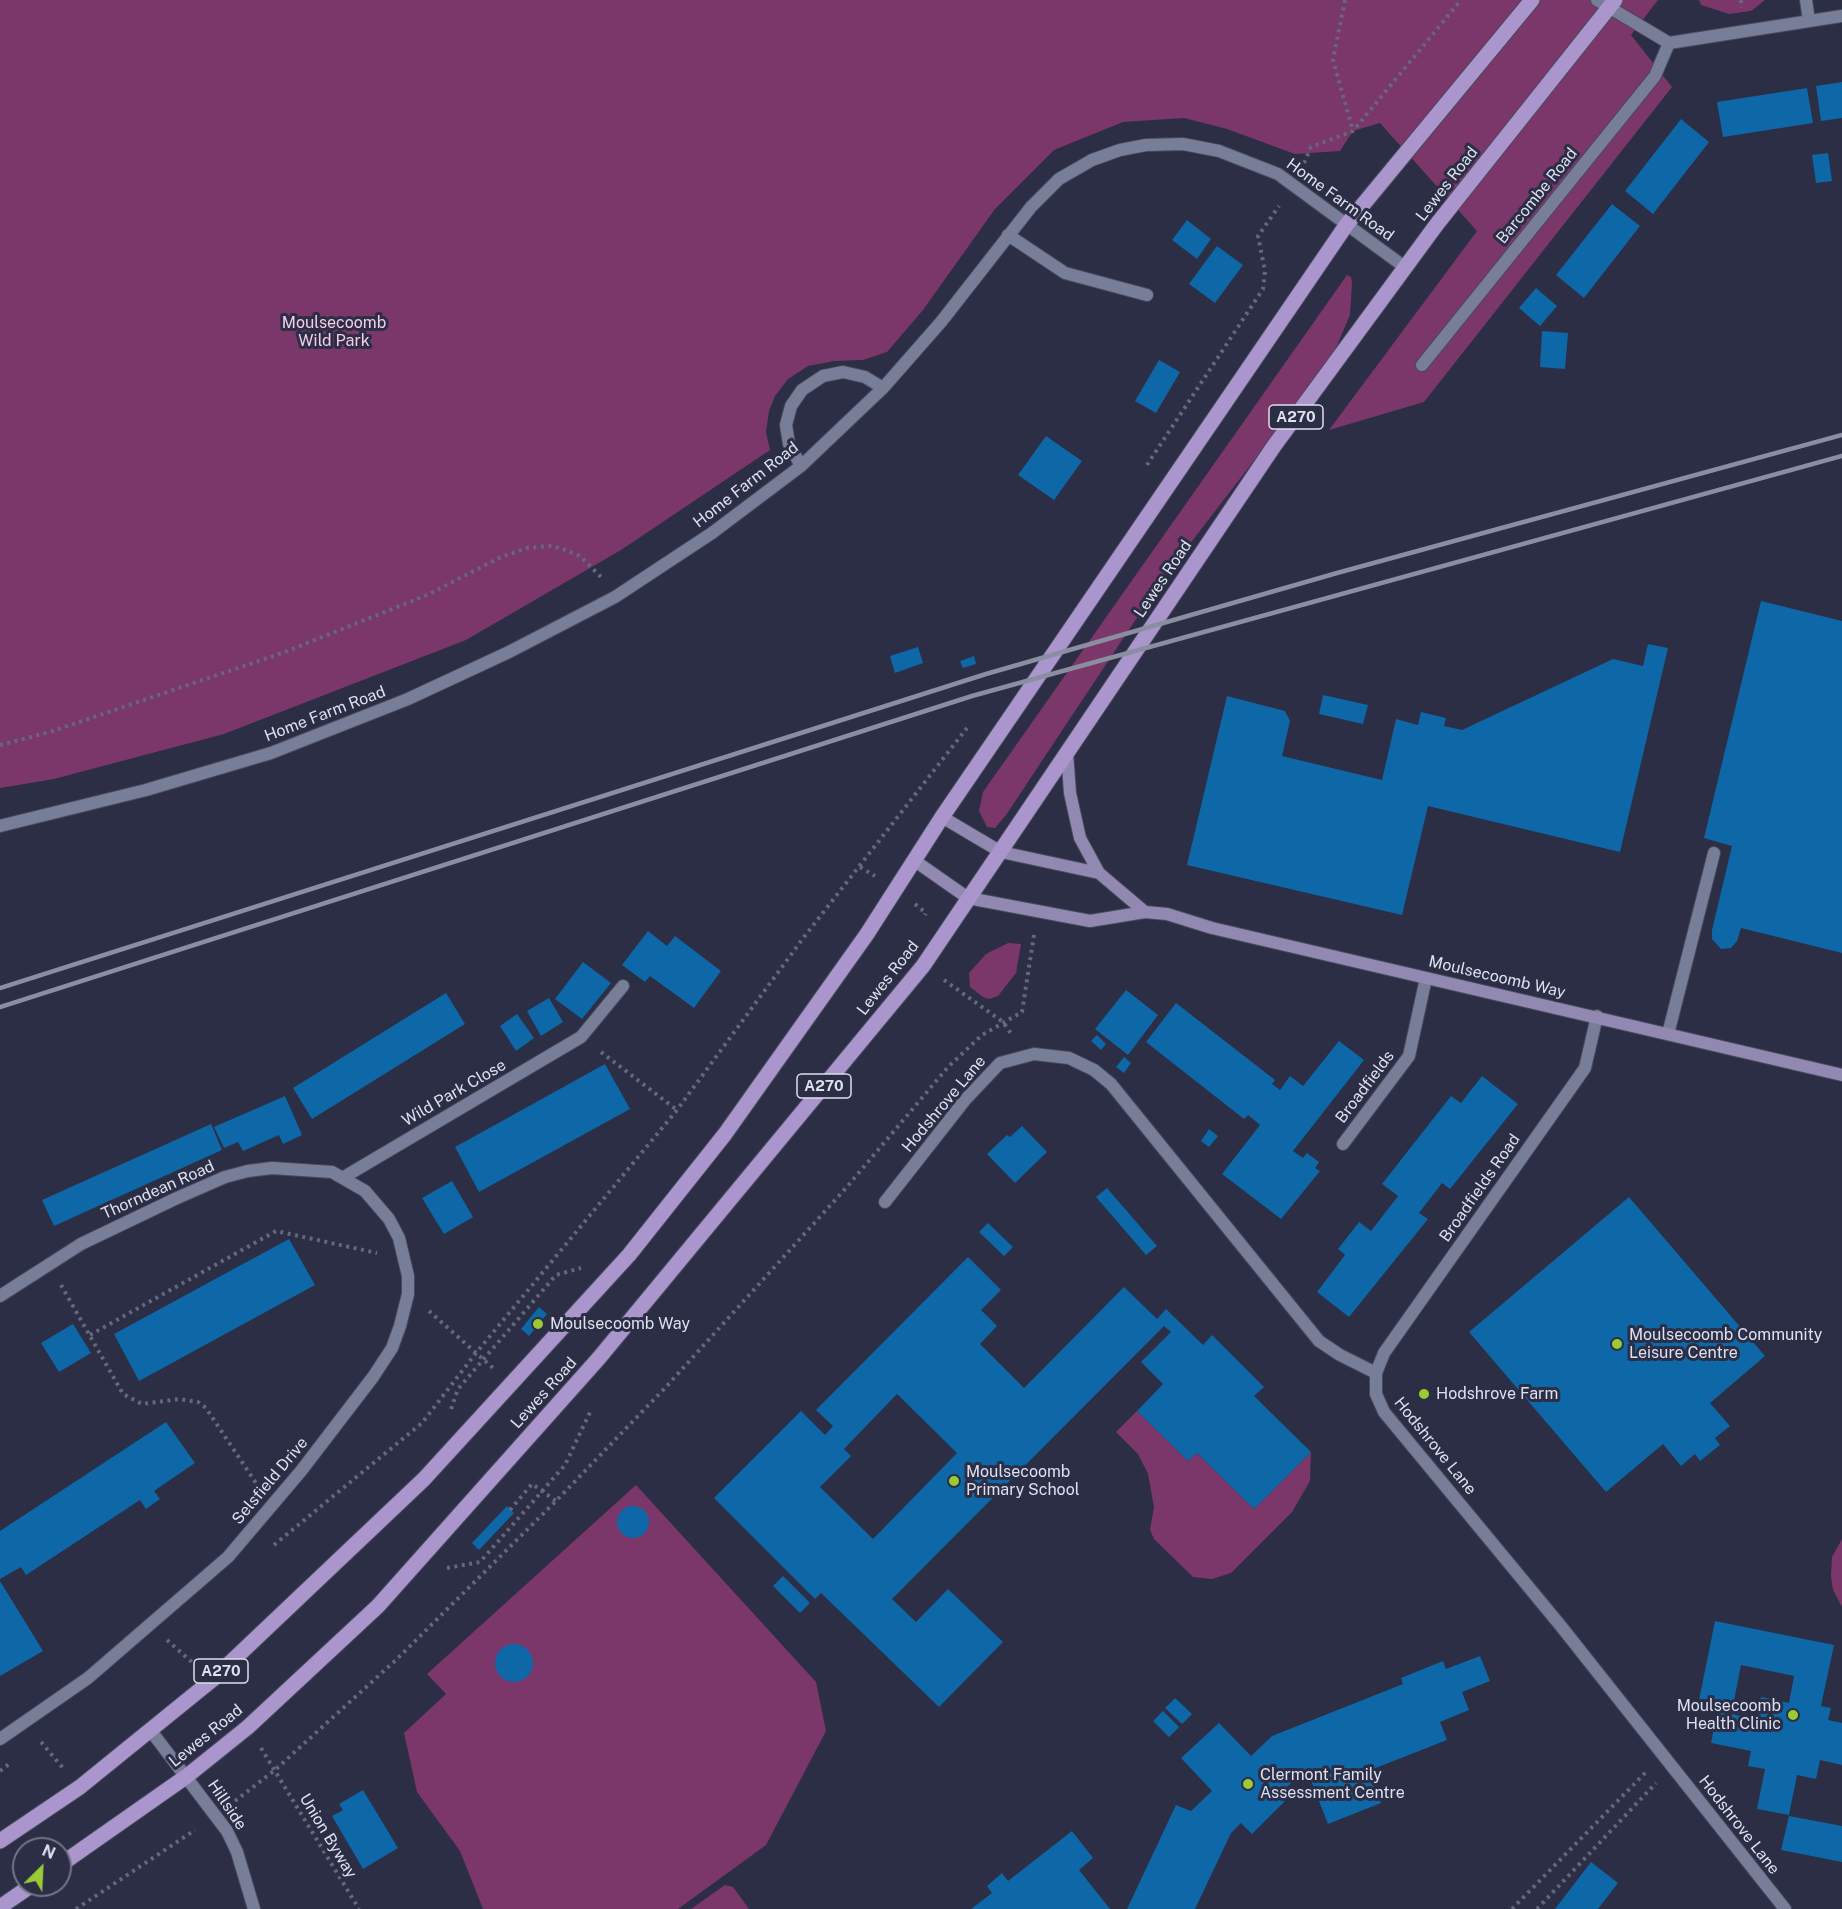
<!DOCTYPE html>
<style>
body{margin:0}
#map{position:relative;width:1842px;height:1909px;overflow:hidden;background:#2b2e44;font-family:"Public Sans",sans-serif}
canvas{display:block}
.north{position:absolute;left:12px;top:1837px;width:60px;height:60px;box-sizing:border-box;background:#2b2e44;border:2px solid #727588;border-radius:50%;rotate:24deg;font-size:16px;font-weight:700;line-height:24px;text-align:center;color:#dde0ef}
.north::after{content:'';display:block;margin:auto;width:21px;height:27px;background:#9acb34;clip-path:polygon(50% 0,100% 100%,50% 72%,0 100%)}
</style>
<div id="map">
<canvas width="1842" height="1909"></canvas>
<div class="north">N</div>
</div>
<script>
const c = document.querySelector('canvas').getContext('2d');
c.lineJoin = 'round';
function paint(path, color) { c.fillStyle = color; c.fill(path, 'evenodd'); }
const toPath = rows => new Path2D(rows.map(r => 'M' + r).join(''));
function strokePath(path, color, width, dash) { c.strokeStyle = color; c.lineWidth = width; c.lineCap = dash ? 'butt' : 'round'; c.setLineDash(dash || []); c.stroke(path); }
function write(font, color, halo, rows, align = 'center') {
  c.font = font + ' "Public Sans",sans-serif'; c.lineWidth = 6; c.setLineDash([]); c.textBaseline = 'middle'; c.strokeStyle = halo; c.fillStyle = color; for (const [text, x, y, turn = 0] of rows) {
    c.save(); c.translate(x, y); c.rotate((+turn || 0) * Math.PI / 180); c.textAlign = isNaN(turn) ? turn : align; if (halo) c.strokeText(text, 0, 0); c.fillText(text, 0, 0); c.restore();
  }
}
paint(toPath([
 [0,0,1658,0,1631,35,1672,87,1424,402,1329,430,1477,231,1380,123,1353,131,1340,151,1295,154,1227,129,1184,118,1123,122,1054,150,995,209,923,310,887,352,863,360,834,361,808,366,788,379,775,396,769,411,766,432,770,450,621,550,466,640,224,734,54,779,0,788],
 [1699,0,1765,0,1751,11,1729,14,1701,5],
 [1347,275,1351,277,1352,282,1350,315,1330,362,1162,580,1006,815,995,828,987,827,979,811,983,792],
 [1008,943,1021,944,1016,973,998,996,989,999,983,997,970,987,969,973,986,954],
 [1137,1411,1188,1461,1197,1453,1254,1509,1311,1452,1310,1481,1292,1512,1231,1573,1212,1579,1193,1577,1154,1539,1150,1530,1154,1507,1148,1474,1138,1454,1116,1432],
 [636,1485,816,1682,826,1731,766,1845,678,1909,483,1909,460,1851,417,1792,404,1733,446,1694,427,1674],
 [1842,1539,1842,1607,1833,1590,1831,1577,1832,1557],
 [725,1885,733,1887,749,1909,691,1909]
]), '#7b376a');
paint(toPath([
 [1842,82,1842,118,1821,121,1816,86],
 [1807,88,1813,123,1723,137,1717,102],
 [1681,119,1709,142,1653,214,1625,191],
 [1828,153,1832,181,1816,183,1812,155],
 [1612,204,1640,226,1584,298,1556,275],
 [1187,220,1211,239,1197,259,1172,240],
 [1217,246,1243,265,1215,303,1189,284],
 [1536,288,1557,306,1540,326,1519,308],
 [1542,331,1568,333,1565,369,1540,367],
 [1159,360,1180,372,1156,413,1135,401],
 [1046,436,1082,461,1054,500,1018,475],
 [1761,601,1842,621,1842,953,1741,928,1737,941,1731,948,1721,949,1712,939,1712,930,1732,846,1704,838],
 [1648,644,1668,648,1620,852,1428,806,1402,915,1187,865,1227,696,1285,711,1290,721,1282,756,1382,780,1396,719,1418,725,1421,712,1446,718,1444,726,1462,730,1613,659,1643,666],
 [918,647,923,663,895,673,890,656],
 [974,656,976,664,963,668,960,661],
 [1323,695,1368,705,1363,724,1319,714],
 [648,931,667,946,675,936,721,971,694,1008,650,976,645,982,622,965],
 [583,962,611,983,582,1019,555,999],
 [1126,990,1158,1015,1128,1055,1095,1029],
 [446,993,465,1024,312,1119,293,1088],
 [549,998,563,1022,541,1036,527,1011],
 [1176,1003,1275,1080,1272,1084,1280,1090,1290,1076,1303,1086,1339,1041,1364,1060,1293,1151,1303,1158,1307,1153,1319,1162,1315,1168,1320,1171,1281,1219,1222,1174,1260,1125,1248,1115,1244,1119,1146,1042],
 [517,1014,534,1038,516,1051,500,1026],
 [1097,1035,1106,1044,1101,1050,1091,1041],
 [1124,1057,1131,1063,1124,1073,1116,1067],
 [605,1064,630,1109,479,1192,455,1147],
 [1482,1076,1518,1104,1450,1189,1442,1183,1419,1213,1428,1219,1349,1317,1317,1292,1345,1255,1338,1249,1359,1222,1371,1231,1398,1196,1382,1184,1451,1096,1461,1103],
 [285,1096,302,1135,283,1144,279,1135,243,1151,238,1142,224,1148,214,1127],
 [211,1124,222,1150,54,1226,42,1200],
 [1022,1126,1047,1152,1015,1183,987,1154,1007,1135,1010,1137],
 [1209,1129,1218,1136,1209,1147,1201,1141],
 [452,1181,473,1217,444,1234,422,1198],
 [1107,1188,1157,1246,1146,1255,1096,1197],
 [1629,1197,1765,1356,1710,1403,1730,1426,1715,1438,1720,1445,1700,1461,1695,1454,1681,1466,1663,1444,1606,1492,1469,1332],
 [988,1223,1013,1247,1004,1256,979,1232],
 [289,1239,315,1285,139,1381,114,1334],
 [968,1257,1001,1290,981,1310,997,1326,980,1344,1024,1388,1124,1287,1157,1319,1166,1309,1203,1345,1212,1335,1264,1387,1254,1396,1311,1452,1254,1509,1197,1453,1188,1461,1137,1411,1163,1384,1141,1362,1171,1332,1164,1326,892,1599,916,1622,948,1589,1003,1642,939,1707,821,1593,815,1599,714,1498,801,1411,825,1435,833,1426,816,1410],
 [897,1394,957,1453,873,1539,820,1487,851,1456,844,1449],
 [539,1307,547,1314,529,1336,521,1329],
 [73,1324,91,1353,59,1372,41,1343],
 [166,1422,195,1463,154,1491,160,1499,146,1509,140,1500,26,1575,21,1567,0,1579,0,1531],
 [507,1506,514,1513,479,1550,472,1543],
 '617 1522a16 16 0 1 1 32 0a16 16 0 1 1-32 0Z',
 [783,1576,810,1603,800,1613,773,1586],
 [0,1581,43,1651,0,1676],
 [1715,1621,1834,1645,1821,1706,1831,1708,1828,1720,1842,1723,1842,1765,1820,1760,1816,1779,1797,1775,1789,1815,1757,1809,1765,1769,1748,1766,1751,1751,1711,1743,1717,1711,1756,1719,1761,1697,1789,1703,1794,1676,1741,1665,1732,1711,1698,1705],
 '495 1663a19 19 0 1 1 38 0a19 19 0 1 1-38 0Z',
 [1480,1656,1490,1681,1462,1692,1469,1710,1440,1722,1447,1740,1368,1771,1381,1803,1328,1824,1308,1773,1297,1777,1280,1794,1286,1800,1252,1834,1241,1823,1231,1833,1195,1909,1127,1909,1176,1805,1191,1811,1212,1791,1181,1758,1219,1723,1251,1756,1272,1736,1403,1684,1401,1678,1443,1661,1446,1669],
 [1175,1698,1192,1714,1182,1724,1165,1708],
 [1163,1711,1179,1727,1169,1737,1153,1721],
 [363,1790,398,1848,363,1869,332,1816,343,1810,339,1804],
 [1789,1816,1842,1826,1842,1862,1781,1850],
 [1072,1831,1093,1858,1079,1870,1110,1909,971,1909,992,1893,987,1886,1002,1873,1008,1881],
 [1591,1862,1618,1883,1598,1909,1555,1909]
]), '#0e67a7');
const lane = toPath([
 [1008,235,1065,273,1147,295],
 [801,466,789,444,786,425,791,406,802,390,823,376,843,372,865,377,883,388],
 [0,826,146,790,271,753,408,699,509,652,615,597,712,533,801,466,883,388,941,322,1031,207,1059,179,1092,160,1120,150,1146,145,1183,144,1219,151,1278,174,1406,268],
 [1668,1034,1714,853]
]);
const street = toPath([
 [1597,0,1669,43,1842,16],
 [1806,0,1809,21],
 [1422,365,1655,76,1669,43],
 [1597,1016,1585,1068,1384,1353,1376,1373,1376,1394,1384,1412,1560,1625,1785,1909],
 [1343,1144,1409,1056,1426,978],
 [344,1177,581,1037,623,986],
 [885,1202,965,1100,1000,1063,1034,1054,1069,1058,1094,1070,1111,1084,1319,1341,1340,1355,1376,1373],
 [0,1296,81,1244,177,1198,225,1177,248,1171,272,1168,332,1172,365,1191,389,1219,399,1238,408,1276,408,1294,400,1326,392,1348,373,1377,301,1471,228,1557,88,1678,0,1739],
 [151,1731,227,1831,237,1852,254,1909]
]);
const secondary = toPath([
 [1067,752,1070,793,1080,838,1099,873],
 [942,817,1001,852,1099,873,1145,912],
 [915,861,968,898,1090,921,1145,912,1167,914,1212,928,1842,1075]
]);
const primary = toPath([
 [0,1841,80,1787,212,1680,424,1479,629,1255,725,1134,867,934,942,817,1347,224,1532,0],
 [60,1865,187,1776,248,1727,378,1606,599,1358,923,966,1274,446,1437,224,1615,0],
 [0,1907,32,1885]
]);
strokePath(lane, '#484b5d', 14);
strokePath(street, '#484b5d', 14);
strokePath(secondary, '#484b5d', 14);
strokePath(primary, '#484b5d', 17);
strokePath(toPath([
 [1345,0,1333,60,1353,131],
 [1741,0,1741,8],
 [1304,163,1311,147,1353,131,1461,0],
 [1147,465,1263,289,1265,271,1258,236,1279,206],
 [0,745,50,732,285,652,427,595,501,557,527,548,551,546,563,549,580,556,601,577],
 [860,867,875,876],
 [915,904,926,913,925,915],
 [944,980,1003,1022,1012,1035],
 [601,1052,677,1110],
 [61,1285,123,1394,142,1404,179,1399,198,1402,206,1408,258,1486],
 [429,1311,493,1368],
 [90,1335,276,1231,377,1253],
 [451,1409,458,1389,556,1275,581,1268],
 [510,1510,532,1484,556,1501],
 [274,1545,422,1423,476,1353,677,1110,804,937,967,728],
 [447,1568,480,1562,565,1465,591,1410],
 [167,1640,193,1663],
 [41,1742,63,1768],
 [261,1748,359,1909],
 [0,1771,9,1764],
 [235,1801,275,1770,397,1659,556,1501,665,1388,846,1188,948,1067,982,1035,1022,1012,1034,935],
 [76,1909,195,1830],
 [1512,1909,1646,1772],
 [1537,1909,1656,1783]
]), '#65687b', 4, [3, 4.5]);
strokePath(lane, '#797e98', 12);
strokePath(street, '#797e98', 12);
strokePath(secondary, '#9289b2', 12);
strokePath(primary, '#aa95cc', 15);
strokePath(toPath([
 [0,988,986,674,1337,573,1842,435],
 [0,1007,972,696,1842,456]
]), '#8b8ea0', 4.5);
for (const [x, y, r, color] of [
 [538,1324,6,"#9acb34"],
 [1617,1344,6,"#9acb34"],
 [1424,1394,6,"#9acb34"],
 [954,1481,6,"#9acb34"],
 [1793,1715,6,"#9acb34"],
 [1248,1784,6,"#9acb34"]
]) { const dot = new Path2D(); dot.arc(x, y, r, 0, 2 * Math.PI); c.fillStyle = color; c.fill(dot); strokePath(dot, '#2b2e44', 2); }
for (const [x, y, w] of [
 [1296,417,54],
 [824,1086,54],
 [221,1671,54]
]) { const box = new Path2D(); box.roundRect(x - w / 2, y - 12, w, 24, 4.5); c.fillStyle = '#2b2e44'; c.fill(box); strokePath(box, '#dde0ef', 1.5); }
write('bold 15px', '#dde0ef', null, [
 ["A270",1296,417],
 ["A270",824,1086],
 ["A270",221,1671]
]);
write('16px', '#dde0ef', '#2b2e44', [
 ["Lewes Road",1447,184,-52],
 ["Barcombe Road",1537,196,-51],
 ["Home Farm Road",1340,200,36],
 ["Home Farm Road",746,485,-38],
 ["Lewes Road",1163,579,-56],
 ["Home Farm Road",325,714,-21],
 ["Moulsecoomb Way",1497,977,13],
 ["Lewes Road",888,978,-52],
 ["Broadfields",1365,1087,-53],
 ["Wild Park Close",454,1093,-30],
 ["Hodshrove Lane",944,1104,-50],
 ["Broadfields Road",1480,1188,-55],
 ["Thorndean Road",158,1190,-24],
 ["Lewes Road",544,1393,-48],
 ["Hodshrove Lane",1435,1446,51],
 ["Selsfield Drive",270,1481,-50],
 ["Lewes Road",206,1736,-39],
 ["Hillside",227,1805,56],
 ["Hodshrove Lane",1739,1825,52],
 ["Union Byway",328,1836,59]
]);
write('16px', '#f7cbe9', '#2b2e44', [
 ["Moulsecoomb",334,323],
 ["Wild Park",334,341]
]);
write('16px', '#dde0ef', '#2b2e44', [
 ["Moulsecoomb Way",550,1324],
 ["Moulsecoomb Community",1629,1335],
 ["Leisure Centre",1629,1353],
 ["Hodshrove Farm",1436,1394],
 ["Moulsecoomb",966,1472],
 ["Primary School",966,1490],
 ["Moulsecoomb",1781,1706,"right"],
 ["Health Clinic",1781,1724,"right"],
 ["Clermont Family",1260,1775],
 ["Assessment Centre",1260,1793]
], 'left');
</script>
